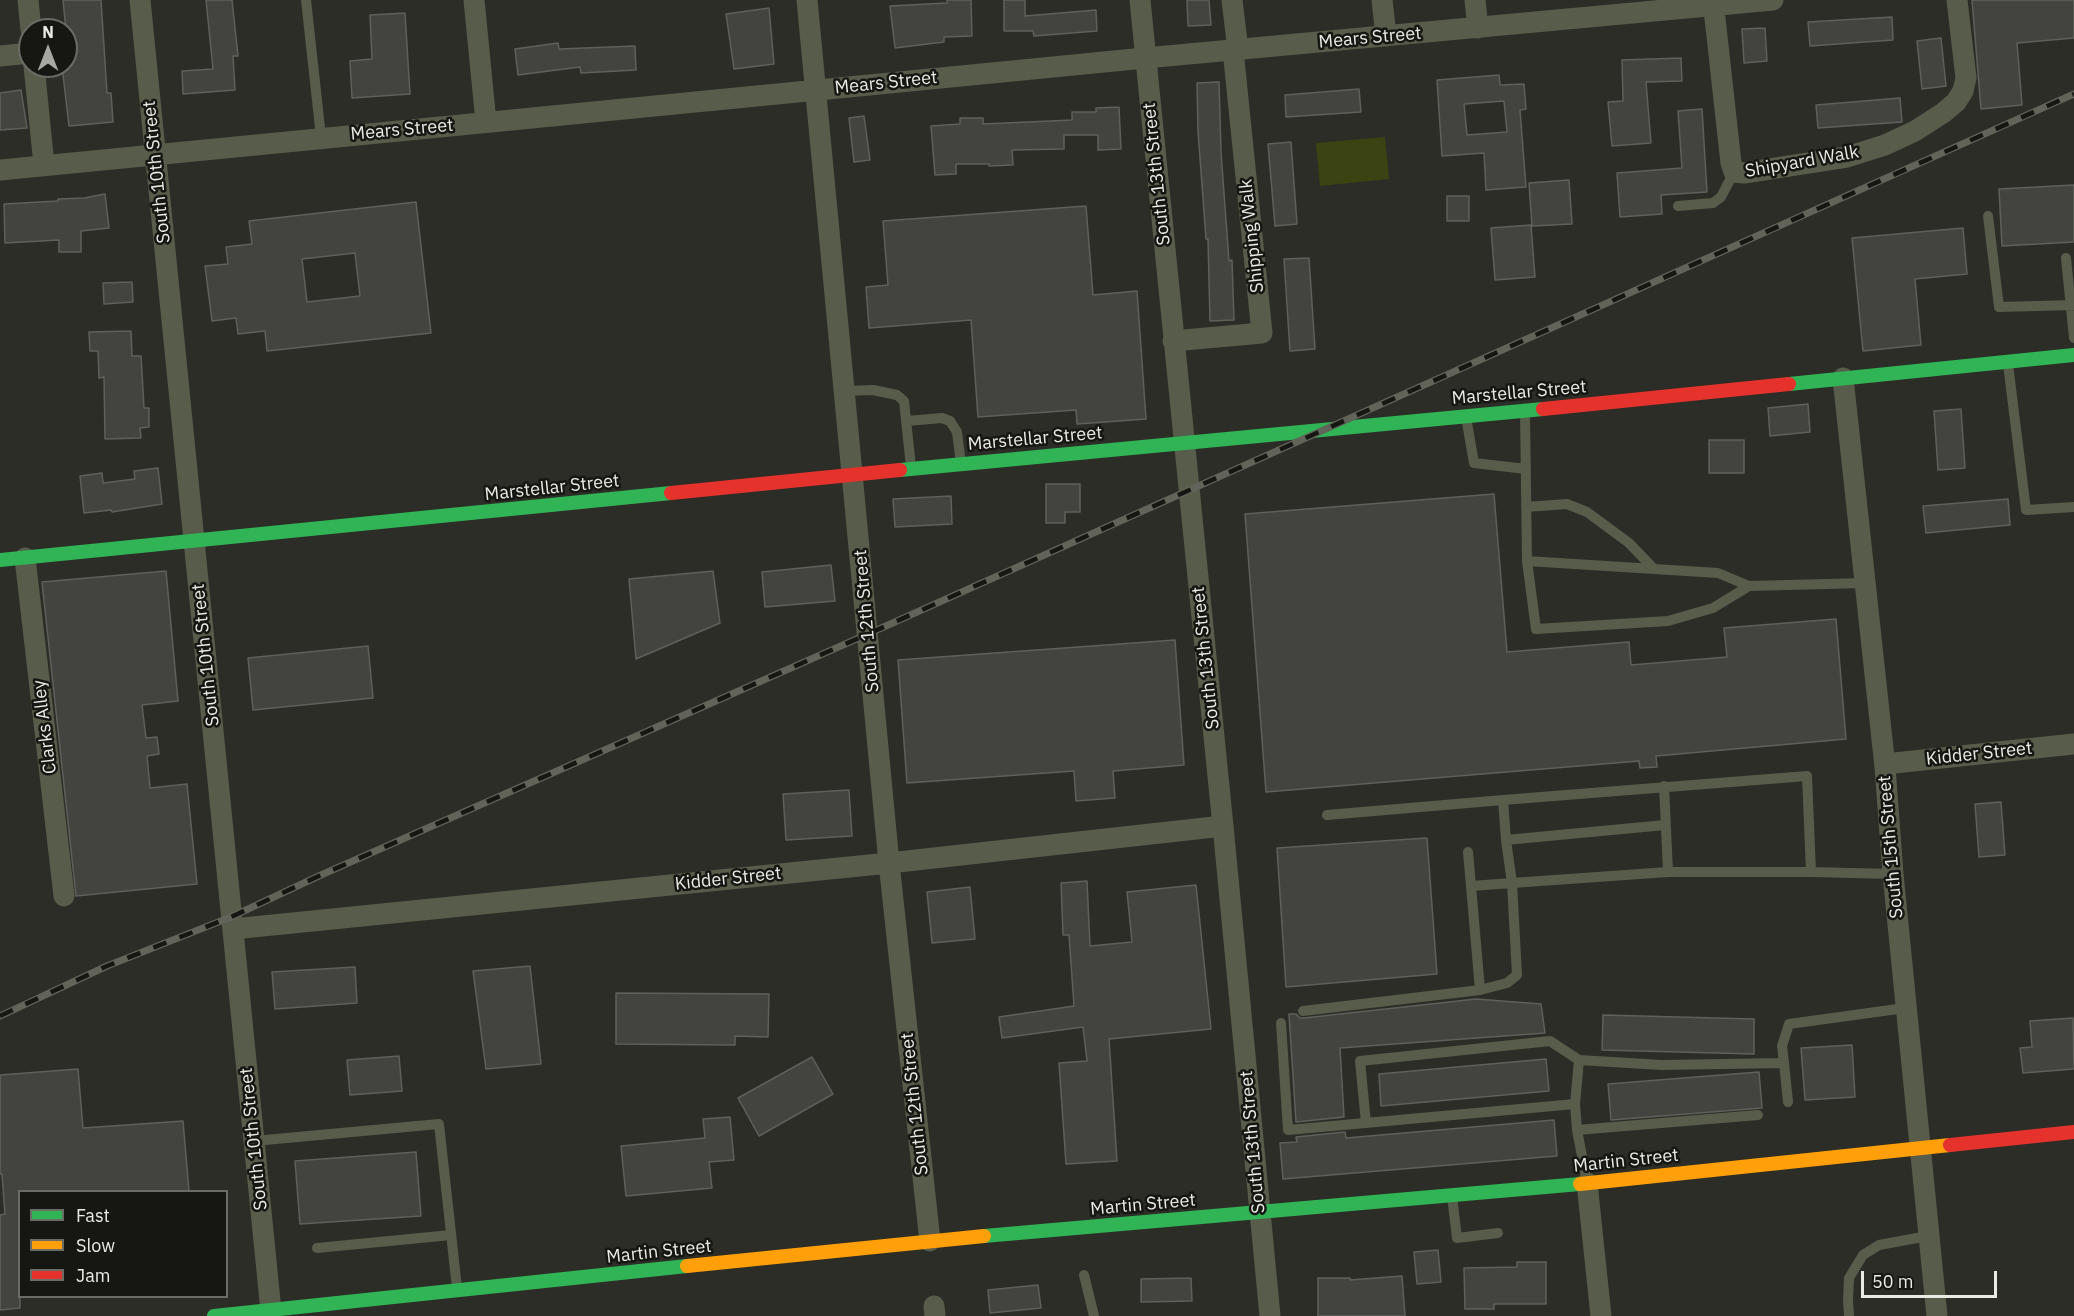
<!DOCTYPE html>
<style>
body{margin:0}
#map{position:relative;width:2074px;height:1316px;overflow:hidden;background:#2c2d27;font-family:"IBM Plex Sans",sans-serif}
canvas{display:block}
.legend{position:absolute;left:18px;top:1190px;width:210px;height:108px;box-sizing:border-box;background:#161712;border:2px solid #6a6c66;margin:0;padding:8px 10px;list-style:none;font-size:18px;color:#e9ebe5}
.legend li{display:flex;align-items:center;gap:12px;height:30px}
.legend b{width:30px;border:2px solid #6a6c66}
.north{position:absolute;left:18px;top:18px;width:60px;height:60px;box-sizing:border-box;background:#161712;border:2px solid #6a6c66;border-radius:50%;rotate:0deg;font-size:16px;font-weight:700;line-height:24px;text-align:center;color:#e9ebe5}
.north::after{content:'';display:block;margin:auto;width:21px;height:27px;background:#a7a8a2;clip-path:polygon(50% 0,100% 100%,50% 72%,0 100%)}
.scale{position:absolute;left:1861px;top:1271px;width:136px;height:27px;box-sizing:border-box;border:3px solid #e9ebe5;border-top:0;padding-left:8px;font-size:18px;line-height:21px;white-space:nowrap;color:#e9ebe5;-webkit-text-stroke:4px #161712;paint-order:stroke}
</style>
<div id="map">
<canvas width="2074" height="1316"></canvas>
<ul class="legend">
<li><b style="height:8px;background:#30b455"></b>Fast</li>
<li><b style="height:8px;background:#ff9f0a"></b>Slow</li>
<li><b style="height:8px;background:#e5322d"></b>Jam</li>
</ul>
<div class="north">N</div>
<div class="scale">50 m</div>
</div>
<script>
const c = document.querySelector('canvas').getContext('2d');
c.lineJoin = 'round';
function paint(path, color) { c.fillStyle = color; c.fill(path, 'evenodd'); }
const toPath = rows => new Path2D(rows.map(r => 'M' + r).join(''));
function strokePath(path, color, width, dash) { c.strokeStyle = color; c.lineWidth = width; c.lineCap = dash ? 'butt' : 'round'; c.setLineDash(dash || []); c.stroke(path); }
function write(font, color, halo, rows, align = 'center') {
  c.font = font + ' "IBM Plex Sans",sans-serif'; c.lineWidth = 5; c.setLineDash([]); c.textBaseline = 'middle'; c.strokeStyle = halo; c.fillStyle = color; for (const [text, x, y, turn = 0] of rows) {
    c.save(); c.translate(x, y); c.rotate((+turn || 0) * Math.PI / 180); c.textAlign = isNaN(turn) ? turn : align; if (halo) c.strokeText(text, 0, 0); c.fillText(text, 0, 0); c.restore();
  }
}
paint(toPath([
 [1385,137,1389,179,1320,186,1316,143]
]), '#3c4313');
const building = toPath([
 [63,0,101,0,107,93,111,93,113,122,69,126,62,66,66,66,66,61,69,61,63,0],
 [206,0,232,0,238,56,233,56,235,90,183,94,182,71,213,69,206,0],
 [947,0,971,0,972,36,944,37,944,42,895,48,890,6,947,3,947,0],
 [1004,0,1025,0,1025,16,1096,10,1097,31,1034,36,1033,31,1004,31,1004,0],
 [1187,0,1209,0,1211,25,1188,26,1187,0],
 [1972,0,2074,0,2074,38,2017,43,2022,105,1981,109,1972,0],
 [769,8,774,64,734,69,726,14,769,8],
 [405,13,410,94,352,98,350,61,372,59,370,15,405,13],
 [1892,17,1893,40,1810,46,1808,22,1892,17],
 [1765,28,1767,61,1744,63,1742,29,1765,28],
 [1941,38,1946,86,1922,89,1917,41,1941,38],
 [558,43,559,49,635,46,636,70,581,73,580,67,518,75,515,49,558,43],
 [1681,58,1682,81,1646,82,1651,143,1612,146,1608,102,1623,101,1622,60,1681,58],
 [1499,75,1500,85,1524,84,1526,109,1520,110,1526,187,1486,190,1484,153,1442,156,1437,80,1499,75],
 [1504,101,1507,132,1467,135,1464,104,1504,101],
 [1219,82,1221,152,1229,261,1232,260,1234,320,1210,321,1208,239,1206,239,1198,131,1197,83,1219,82],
 [1359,89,1361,112,1286,117,1285,95,1359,89],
 [21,90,27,128,0,130,0,93,21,90],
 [1900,98,1902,122,1818,128,1816,105,1900,98],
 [1119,107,1121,149,1098,150,1098,135,1064,135,1064,149,1012,150,1013,165,989,166,989,164,956,164,956,174,935,175,931,126,960,124,960,118,983,118,983,124,1072,120,1072,112,1096,112,1096,108,1119,107],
 [1702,109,1707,192,1661,195,1662,214,1620,217,1617,173,1682,168,1678,111,1702,109],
 [864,116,870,160,854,162,849,118,864,116],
 [1291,142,1297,224,1275,226,1268,144,1291,142],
 [1569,180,1572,224,1532,226,1529,183,1569,180],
 [2074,185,2074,242,2002,246,1999,189,2074,185],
 [105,194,109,228,81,231,81,252,59,252,59,240,5,243,4,204,58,201,58,199,84,198,105,194],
 [1447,196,1469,196,1469,221,1447,221,1447,196],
 [416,202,431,333,267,351,265,331,238,334,236,318,212,321,205,266,228,264,226,247,252,244,249,221,416,202],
 [355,253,360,296,307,302,302,259,355,253],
 [1086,206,1093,295,1137,291,1146,419,1077,424,1076,410,978,417,971,320,869,328,866,287,888,285,883,221,1086,206],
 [1531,225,1535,277,1495,280,1491,228,1531,225],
 [1963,228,1967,274,1915,279,1921,345,1863,351,1852,238,1963,228],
 [1309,258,1315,349,1290,351,1284,259,1309,258],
 [132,282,133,302,104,304,103,283,132,282],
 [131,331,132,356,141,356,144,408,149,408,149,427,140,428,141,438,105,439,104,377,99,378,98,351,90,351,89,332,131,331],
 [1808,404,1810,432,1770,436,1768,408,1808,404],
 [1961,409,1965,468,1938,470,1934,411,1961,409],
 [1709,440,1744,440,1744,473,1709,473,1709,440],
 [158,468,162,504,112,512,111,510,84,513,80,476,102,473,103,483,135,479,134,471,158,468],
 [1046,484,1080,484,1080,512,1065,512,1065,523,1046,523,1046,484],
 [1494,494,1507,652,1629,642,1631,665,1727,657,1724,628,1836,619,1846,739,1656,756,1657,767,1640,768,1639,761,1266,792,1245,514,1494,494],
 [951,496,952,524,895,527,893,499,951,496],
 [2008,499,2010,525,1926,533,1923,506,2008,499],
 [831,565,835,601,765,607,762,572,831,565],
 [166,571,178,701,142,705,146,738,157,737,159,754,147,756,150,788,187,784,197,884,76,896,42,582,166,571],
 [713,571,720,623,636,659,629,579,713,571],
 [1175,640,1184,765,1113,771,1115,798,1076,801,1074,771,907,783,898,660,1175,640],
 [368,646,373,698,253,710,248,658,368,646],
 [849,790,852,836,786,840,783,794,849,790],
 [2001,802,2005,855,1979,857,1975,804,2001,802],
 [1427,838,1437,974,1286,987,1277,848,1427,838],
 [1087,881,1090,946,1132,942,1127,892,1196,885,1211,1029,1109,1039,1117,1161,1066,1164,1059,1063,1087,1061,1083,1027,1002,1038,999,1017,1074,1006,1069,935,1063,935,1061,883,1087,881],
 [970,887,975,939,932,943,927,892,970,887],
 [530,966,541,1064,486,1069,473,971,530,966],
 [355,967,357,1003,275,1009,272,972,355,967],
 [616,993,769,994,768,1037,735,1036,735,1045,616,1044,616,993],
 [1476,999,1541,1004,1545,1033,1340,1048,1344,1117,1296,1122,1289,1014,1296,1014,1300,1018,1304,1018,1476,999],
 [1603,1015,1754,1019,1754,1054,1602,1050,1603,1015],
 [2073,1018,2074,1069,2023,1073,2020,1048,2032,1047,2030,1021,2073,1018],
 [1852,1045,1855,1097,1805,1100,1801,1048,1852,1045],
 [399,1056,402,1091,350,1095,347,1060,399,1056],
 [812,1057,833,1094,759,1136,738,1098,812,1057],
 [1546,1059,1549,1091,1381,1106,1379,1074,1546,1059],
 [78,1069,83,1128,183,1121,189,1191,20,1191,20,1308,0,1310,0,1215,5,1214,2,1174,0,1174,0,1075,78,1069],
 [1759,1072,1762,1108,1611,1120,1608,1084,1759,1072],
 [730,1117,734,1160,709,1162,712,1188,626,1196,621,1146,705,1138,703,1119,730,1117],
 [1554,1120,1557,1156,1283,1179,1280,1143,1297,1142,1296,1137,1345,1132,1346,1138,1554,1120],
 [416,1152,421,1216,300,1224,295,1161,416,1152],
 [1438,1250,1441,1282,1417,1284,1414,1252,1438,1250],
 [1517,1262,1546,1262,1546,1304,1494,1304,1494,1309,1465,1309,1464,1268,1517,1267,1517,1262],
 [1402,1276,1405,1316,1318,1316,1318,1278,1350,1278,1350,1280,1402,1276],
 [1191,1278,1192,1301,1141,1302,1141,1279,1191,1278],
 [1038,1285,1041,1308,990,1313,988,1290,1038,1285]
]);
paint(building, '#43443f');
strokePath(building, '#5f605b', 1.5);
strokePath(toPath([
 [306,0,321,137],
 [1678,206,1713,203,1721,197,1734,172],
 [1988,216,1999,307,2074,305],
 [2066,258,2074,338],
 [2008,364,2026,510,2074,507],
 [845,391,873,390,897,395,904,401,911,467],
 [1525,413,1527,561,1536,629,1668,621,1713,608,1749,586,1865,583],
 [1466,417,1474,463,1526,469],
 [907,421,942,418,950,421,957,432,961,464],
 [1526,507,1567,504,1587,512,1629,543,1654,569],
 [1527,561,1718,573,1749,586],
 [1664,786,1668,872,1811,872,1893,874],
 [1503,800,1807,776,1811,872],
 [1327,815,1503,800,1506,840,1512,883,1668,872],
 [1506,840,1665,825],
 [1468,852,1471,886,1512,883,1517,975,1507,983,1480,990],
 [1303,1011,1480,990,1471,886],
 [1281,1023,1288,1130,1575,1104],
 [1784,1063,1788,1102],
 [1366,1123,1360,1061,1550,1041,1579,1060],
 [1577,1130,1758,1115],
 [254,1141,439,1124,457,1288],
 [1587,1182,1577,1130,1575,1104,1579,1060,1662,1065,1784,1063,1782,1046,1789,1024,1905,1008],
 [1452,1196,1457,1238,1498,1233],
 [317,1248,451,1235],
 [1084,1275,1094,1316],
 [1849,1316,1848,1301,1849,1278,1863,1255,1879,1245,1928,1236]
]), '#585c4b', 10);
strokePath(toPath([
 [28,0,31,30],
 [140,0,271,1311],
 [474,0,486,122],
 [807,0,889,863,930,1241],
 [1140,0,1223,826,1270,1316],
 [1232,0,1238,50],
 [1382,0,1386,36],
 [1475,0,1478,28],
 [1713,0,1731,163,1734,172,1744,173,1847,157,1885,145,1915,131,1943,113,1956,102,1963,91,1966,78,1957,0],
 [0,56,30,53],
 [34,66,44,165],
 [0,170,1145,58,1773,0],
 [1173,341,1262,333,1233,50],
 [1843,378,1885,767,1893,874,1937,1316],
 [25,558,64,896],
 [1885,764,2074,744],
 [233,929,889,863,1223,826],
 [1587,1183,1601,1316],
 [934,1306,935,1316]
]), '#585c4b', 21);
strokePath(toPath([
 [1789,384,2074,355],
 [900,470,1543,409],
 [0,560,671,493],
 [984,1236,1580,1184],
 [214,1316,687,1266]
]), '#30b455', 14);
strokePath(toPath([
 [1580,1184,1950,1145],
 [687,1266,984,1236]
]), '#ff9f0a', 14);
strokePath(toPath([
 [1543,409,1789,384],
 [671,493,900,470],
 [1950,1145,2074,1132]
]), '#e5322d', 14);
const rail = toPath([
 [0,1016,107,966,231,917,321,875,868,634,2074,94]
]);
strokePath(rail, '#62645a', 7);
strokePath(rail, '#161712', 4.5, [14]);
write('18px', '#e9ebe5', '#161712', [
 ["Mears Street",1370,38,-5],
 ["Mears Street",886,83,-6],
 ["Mears Street",402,130,-5],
 ["Shipyard Walk",1802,162,-10],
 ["South 10th Street",157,172,-96],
 ["South 13th Street",1157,174,-96],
 ["Shipping Walk",1252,236,-96],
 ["Marstellar Street",1519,393,-5],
 ["Marstellar Street",1035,439,-5],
 ["Marstellar Street",552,488,-6],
 ["South 12th Street",867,621,-95],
 ["South 10th Street",206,655,-96],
 ["South 13th Street",1206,658,-96],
 ["Clarks Alley",45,727,-97],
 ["Kidder Street",1979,754,-6],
 ["South 15th Street",1891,847,-95],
 ["Kidder Street",728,879,-6],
 ["South 12th Street",915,1104,-96],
 ["South 10th Street",254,1139,-96],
 ["South 13th Street",1253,1142,-95],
 ["Martin Street",1626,1161,-6],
 ["Martin Street",1143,1205,-5],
 ["Martin Street",659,1252,-6]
]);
</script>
